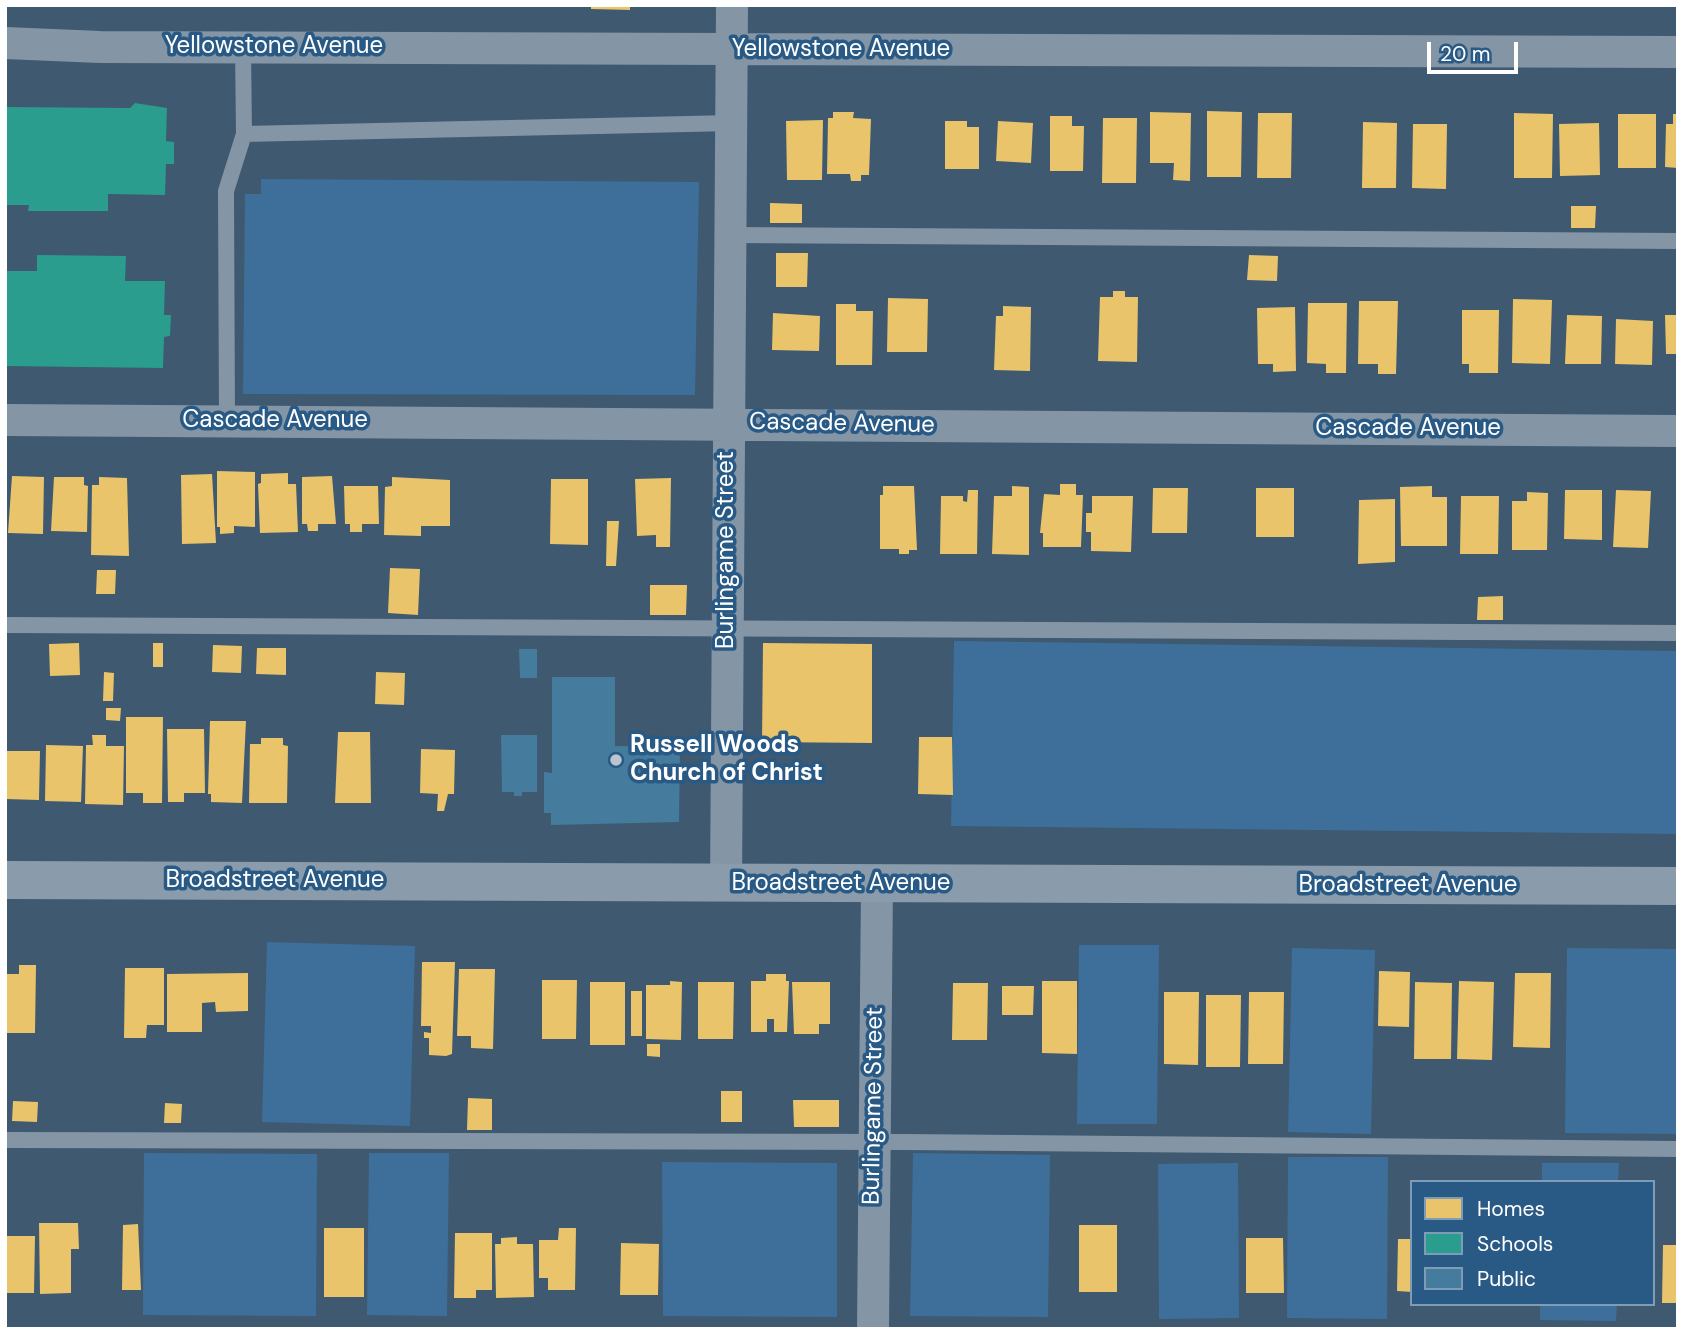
<!DOCTYPE html>
<style>
body{margin:0}
#map{position:relative;width:1683px;height:1334px;overflow:hidden;background:#3e5970;font-family:"DM Sans",sans-serif}
canvas{display:block}
.frame{position:absolute;inset:0;border:7px solid #fff;pointer-events:none}
.legend{position:absolute;left:1410px;top:1180px;width:245px;height:126px;box-sizing:border-box;background:#295a85;border:2px solid #7f9cb6;margin:0;padding:9px 12px;list-style:none;font-size:21px;color:#fff}
.legend li{display:flex;align-items:center;gap:14px;height:35px}
.legend b{width:35px;border:2px solid #7f9cb6}
.scale{position:absolute;left:1427px;top:42px;width:91px;height:32px;box-sizing:border-box;border:4px solid #fff;border-top:0;padding-left:9px;font-size:21px;line-height:24px;white-space:nowrap;color:#fff;-webkit-text-stroke:5px #295a85;paint-order:stroke}
</style>
<div id="map">
<canvas width="1683" height="1334"></canvas>
<div class="frame"></div>
<ul class="legend">
<li><b style="height:19px;background:#e9c46a"></b>Homes</li>
<li><b style="height:19px;background:#2a9d8f"></b>Schools</li>
<li><b style="height:19px;background:#457b9d"></b>Public</li>
</ul>
<div class="scale">20 m</div>
</div>
<script>
const c = document.querySelector('canvas').getContext('2d');
c.lineJoin = 'round';
function paint(path, color) { c.fillStyle = color; c.fill(path, 'evenodd'); }
const toPath = rows => new Path2D(rows.map(r => 'M' + r).join(''));
function strokePath(path, color, width, dash) { c.strokeStyle = color; c.lineWidth = width; c.lineCap = dash ? 'butt' : 'round'; c.setLineDash(dash || []); c.stroke(path); }
function write(font, color, halo, rows, align = 'center') {
  c.font = font + ' "DM Sans",sans-serif'; c.lineWidth = 7; c.setLineDash([]); c.textBaseline = 'middle'; c.strokeStyle = halo; c.fillStyle = color; for (const [text, x, y, turn = 0] of rows) {
    c.save(); c.translate(x, y); c.rotate((+turn || 0) * Math.PI / 180); c.textAlign = isNaN(turn) ? turn : align; if (halo) c.strokeText(text, 0, 0); c.fillText(text, 0, 0); c.restore();
  }
}
paint(toPath([
 [261,179,699,182,695,395,243,394,245,194,261,194],
 [954,641,1678,651,1678,834,951,826],
 [267,942,415,946,410,1126,262,1122],
 [1079,945,1159,945,1157,1124,1077,1124],
 [1292,948,1375,950,1371,1134,1288,1132],
 [1567,948,1678,949,1678,1134,1565,1133],
 [144,1153,317,1154,316,1316,143,1315],
 [369,1153,449,1153,447,1316,367,1315],
 [913,1153,1050,1155,1048,1317,910,1316],
 [1288,1157,1388,1157,1387,1319,1287,1318],
 [662,1162,837,1163,837,1317,663,1316],
 [1238,1163,1239,1318,1159,1319,1158,1164],
 [1542,1163,1619,1163,1618,1182,1542,1182],
 [1540,1304,1617,1304,1616,1321,1540,1320]
]), '#3e6f9a');
paint(toPath([
 [591,5,630,5,630,10,591,9],
 [1207,111,1242,112,1241,177,1207,177],
 [833,112,854,112,853,118,871,119,869,175,861,175,861,181,851,181,850,174,827,174,828,118,833,118],
 [1150,112,1191,113,1190,181,1173,180,1174,163,1150,163],
 [1258,113,1292,113,1291,178,1257,178],
 [1514,113,1553,114,1552,178,1514,178],
 [1618,114,1656,114,1656,168,1618,168],
 [1673,114,1678,114,1678,168,1665,167,1666,124,1673,124],
 [1050,116,1072,116,1072,126,1084,126,1083,171,1050,171],
 [1103,118,1137,118,1136,183,1102,183],
 [823,120,822,180,787,180,786,121],
 [945,121,967,121,967,127,979,127,979,169,945,169],
 [998,121,1033,123,1031,163,996,161],
 [1363,122,1397,123,1396,188,1362,188],
 [1599,123,1600,175,1560,176,1559,124],
 [1413,124,1447,124,1446,189,1412,188],
 [770,203,802,204,802,223,770,223],
 [1571,206,1596,206,1595,228,1571,228],
 [776,253,808,253,807,287,776,287],
 [1249,255,1278,256,1277,281,1247,280],
 [1113,291,1125,291,1125,297,1138,297,1137,362,1098,361,1100,297,1113,297],
 [888,298,928,299,927,352,887,352],
 [1513,299,1552,300,1550,364,1512,363],
 [1359,301,1398,301,1396,374,1378,374,1378,364,1358,364],
 [1308,303,1347,303,1346,373,1326,373,1326,364,1307,363],
 [836,304,856,304,856,311,873,311,872,365,836,365],
 [1003,306,1031,307,1030,371,994,370,996,316,1003,316],
 [1295,307,1296,371,1273,372,1273,364,1258,364,1257,308],
 [1462,310,1499,310,1498,373,1469,373,1469,364,1462,364],
 [773,313,820,316,819,351,772,350],
 [1567,315,1602,316,1601,364,1565,364],
 [1665,315,1678,315,1678,354,1666,354],
 [1616,319,1653,321,1652,365,1615,364],
 [217,471,255,472,255,527,234,526,234,533,220,534,220,527,217,527],
 [288,473,288,484,296,484,298,532,260,533,258,484,261,483,261,474],
 [212,474,216,543,182,544,181,475],
 [12,476,44,477,43,534,8,533],
 [332,476,336,524,318,524,318,531,308,531,307,524,302,524,302,477],
 [54,477,84,477,84,485,88,486,87,532,51,531],
 [99,477,127,478,129,556,91,555,92,485,99,485],
 [392,477,450,480,450,526,421,526,421,536,384,535,385,487,392,486],
 [671,478,670,547,656,547,656,535,637,536,635,479],
 [551,479,588,479,588,545,550,544],
 [1060,484,1076,484,1076,495,1083,495,1081,547,1043,547,1043,533,1040,533,1044,494,1060,495],
 [344,486,378,486,379,524,362,524,362,532,350,532,350,524,345,524],
 [883,486,914,486,917,550,909,550,909,554,899,554,899,549,880,549,880,495,883,495],
 [1012,486,1029,487,1029,555,992,554,994,496,1012,496],
 [1432,486,1432,497,1447,497,1447,546,1401,546,1400,487],
 [1153,488,1188,488,1187,533,1152,533],
 [1256,488,1294,488,1294,537,1256,537],
 [968,490,978,490,977,554,940,554,941,496,963,496,963,501,967,502],
 [1565,490,1602,490,1602,540,1564,539],
 [1616,490,1651,491,1648,548,1613,547],
 [1527,492,1548,493,1547,550,1512,550,1512,501,1527,501],
 [1092,496,1133,496,1131,552,1091,551,1091,532,1086,532,1086,513,1092,513],
 [1461,496,1499,496,1498,554,1460,554],
 [1395,499,1395,562,1358,564,1359,500],
 [607,521,619,521,616,566,606,566],
 [390,568,420,569,418,615,388,613],
 [97,570,116,570,115,594,96,594],
 [650,585,687,585,686,615,650,615],
 [1503,596,1503,620,1477,620,1478,597],
 [79,643,80,675,50,676,49,644],
 [153,643,163,643,163,667,153,667],
 [763,643,872,644,872,743,762,742],
 [213,645,242,646,241,673,212,672],
 [257,648,286,648,286,675,256,674],
 [104,672,114,673,113,701,103,701],
 [376,672,405,673,404,705,375,704],
 [106,708,121,708,120,721,106,720],
 [126,717,163,717,162,803,143,803,143,793,126,793],
 [210,721,246,721,242,803,211,802,211,794,208,794],
 [167,729,204,729,205,793,184,793,184,802,168,802],
 [338,732,370,732,371,803,335,803],
 [92,735,106,735,106,746,124,746,123,805,85,804,86,745,93,745],
 [919,737,952,737,953,795,918,794],
 [261,738,283,738,283,745,288,746,287,803,249,803,250,744,261,744],
 [46,745,83,746,81,802,45,801],
 [421,749,455,750,454,794,448,794,444,811,437,811,438,794,420,793],
 [5,751,40,751,39,800,5,799],
 [422,962,455,962,452,1054,446,1056,429,1055,429,1038,424,1038,424,1032,431,1033,431,1026,421,1026],
 [19,965,36,965,35,1033,5,1033,5,974,19,974],
 [125,968,164,968,164,1025,147,1025,146,1038,124,1038],
 [459,969,495,969,493,1049,471,1048,471,1036,457,1036],
 [1379,971,1410,972,1409,1027,1378,1026],
 [248,973,248,1011,216,1012,215,1002,202,1003,202,1032,167,1032,167,974],
 [1515,973,1551,973,1550,1048,1513,1047],
 [766,974,786,974,786,981,789,981,787,1032,774,1032,774,1019,767,1019,767,1032,751,1032,751,981,766,981],
 [542,980,577,980,576,1039,542,1039],
 [670,981,682,982,681,1040,646,1039,646,985,670,985],
 [1042,981,1077,981,1077,1054,1042,1053],
 [1459,981,1494,982,1492,1060,1457,1059],
 [590,982,625,982,625,1045,590,1045],
 [698,982,734,982,733,1039,698,1039],
 [792,982,830,982,830,1024,819,1024,819,1034,794,1034],
 [1415,982,1452,983,1451,1059,1414,1059],
 [953,983,988,983,987,1040,952,1040],
 [1002,986,1034,986,1033,1015,1002,1015],
 [631,991,642,991,642,1036,631,1036],
 [1164,992,1199,992,1198,1065,1164,1064],
 [1249,992,1284,992,1283,1064,1248,1064],
 [1206,995,1241,995,1240,1067,1206,1067],
 [647,1044,660,1044,660,1057,647,1056],
 [721,1091,742,1091,742,1122,721,1122],
 [468,1098,492,1099,492,1130,467,1130],
 [793,1100,839,1100,839,1127,794,1127],
 [13,1101,38,1102,37,1122,12,1121],
 [165,1103,182,1104,181,1123,164,1123],
 [39,1223,78,1223,79,1249,71,1249,71,1293,40,1294],
 [138,1224,141,1290,122,1290,123,1225],
 [1079,1225,1117,1225,1117,1292,1079,1292],
 [324,1228,364,1228,364,1297,324,1297],
 [559,1228,576,1228,575,1290,548,1290,548,1278,539,1278,539,1240,558,1240],
 [455,1233,492,1233,492,1290,476,1290,476,1298,454,1298],
 [5,1236,35,1236,34,1293,5,1293],
 [517,1237,517,1244,533,1244,534,1297,496,1298,495,1244,501,1244,501,1238],
 [1246,1238,1283,1238,1284,1293,1246,1293],
 [1398,1239,1412,1239,1412,1292,1397,1291],
 [621,1243,659,1244,658,1295,620,1295],
 [1663,1245,1678,1245,1678,1303,1662,1303]
]), '#e9c46a');
paint(toPath([
 [135,103,167,108,166,141,174,142,174,164,166,164,165,195,108,194,108,211,28,211,29,205,5,205,5,107,130,108],
 [37,255,126,256,125,281,165,281,164,315,171,315,170,336,164,337,163,368,5,366,5,271,37,271]
]), '#2a9d8f');
paint(toPath([
 [519,649,537,649,537,678,520,678],
 [552,677,615,677,615,746,680,747,679,822,551,825,551,813,544,813,544,772,552,773],
 [501,735,537,735,537,792,522,792,522,796,514,796,514,792,502,792]
]), '#457b9d');
strokePath(toPath([
 [244,134,732,123],
 [730,235,1678,241],
 [227,421,226,191,244,134,243,47],
 [5,625,1678,633],
 [5,1140,905,1142,1678,1149]
]), '#8495a6', 16);
strokePath(toPath([
 [5,43,100,47,1678,52],
 [5,420,1678,431],
 [726,884,732,5],
 [873,1329,877,884]
]), '#8495a6', 32);
strokePath(toPath([
 [5,880,1678,886]
]), '#8a9cab', 38);
for (const [x, y, r, color] of [
 [616,760,7,"#bbc5cd"]
]) { const dot = new Path2D(); dot.arc(x, y, r, 0, 2 * Math.PI); c.fillStyle = color; c.fill(dot); strokePath(dot, '#295a85', 2.5); }
write('24px', '#fff', '#295a85', [
 ["Yellowstone Avenue",274,47],
 ["Yellowstone Avenue",841,50],
 ["Cascade Avenue",275,421],
 ["Cascade Avenue",842,424,1],
 ["Cascade Avenue",1408,429],
 ["Burlingame Street",727,550,-90],
 ["Broadstreet Avenue",275,881],
 ["Broadstreet Avenue",841,884],
 ["Broadstreet Avenue",1408,886],
 ["Burlingame Street",874,1106,-89]
]);
write('bold 24px', '#fff', '#295a85', [
 ["Russell Woods",630,746],
 ["Church of Christ",630,774]
], 'left');
</script>
